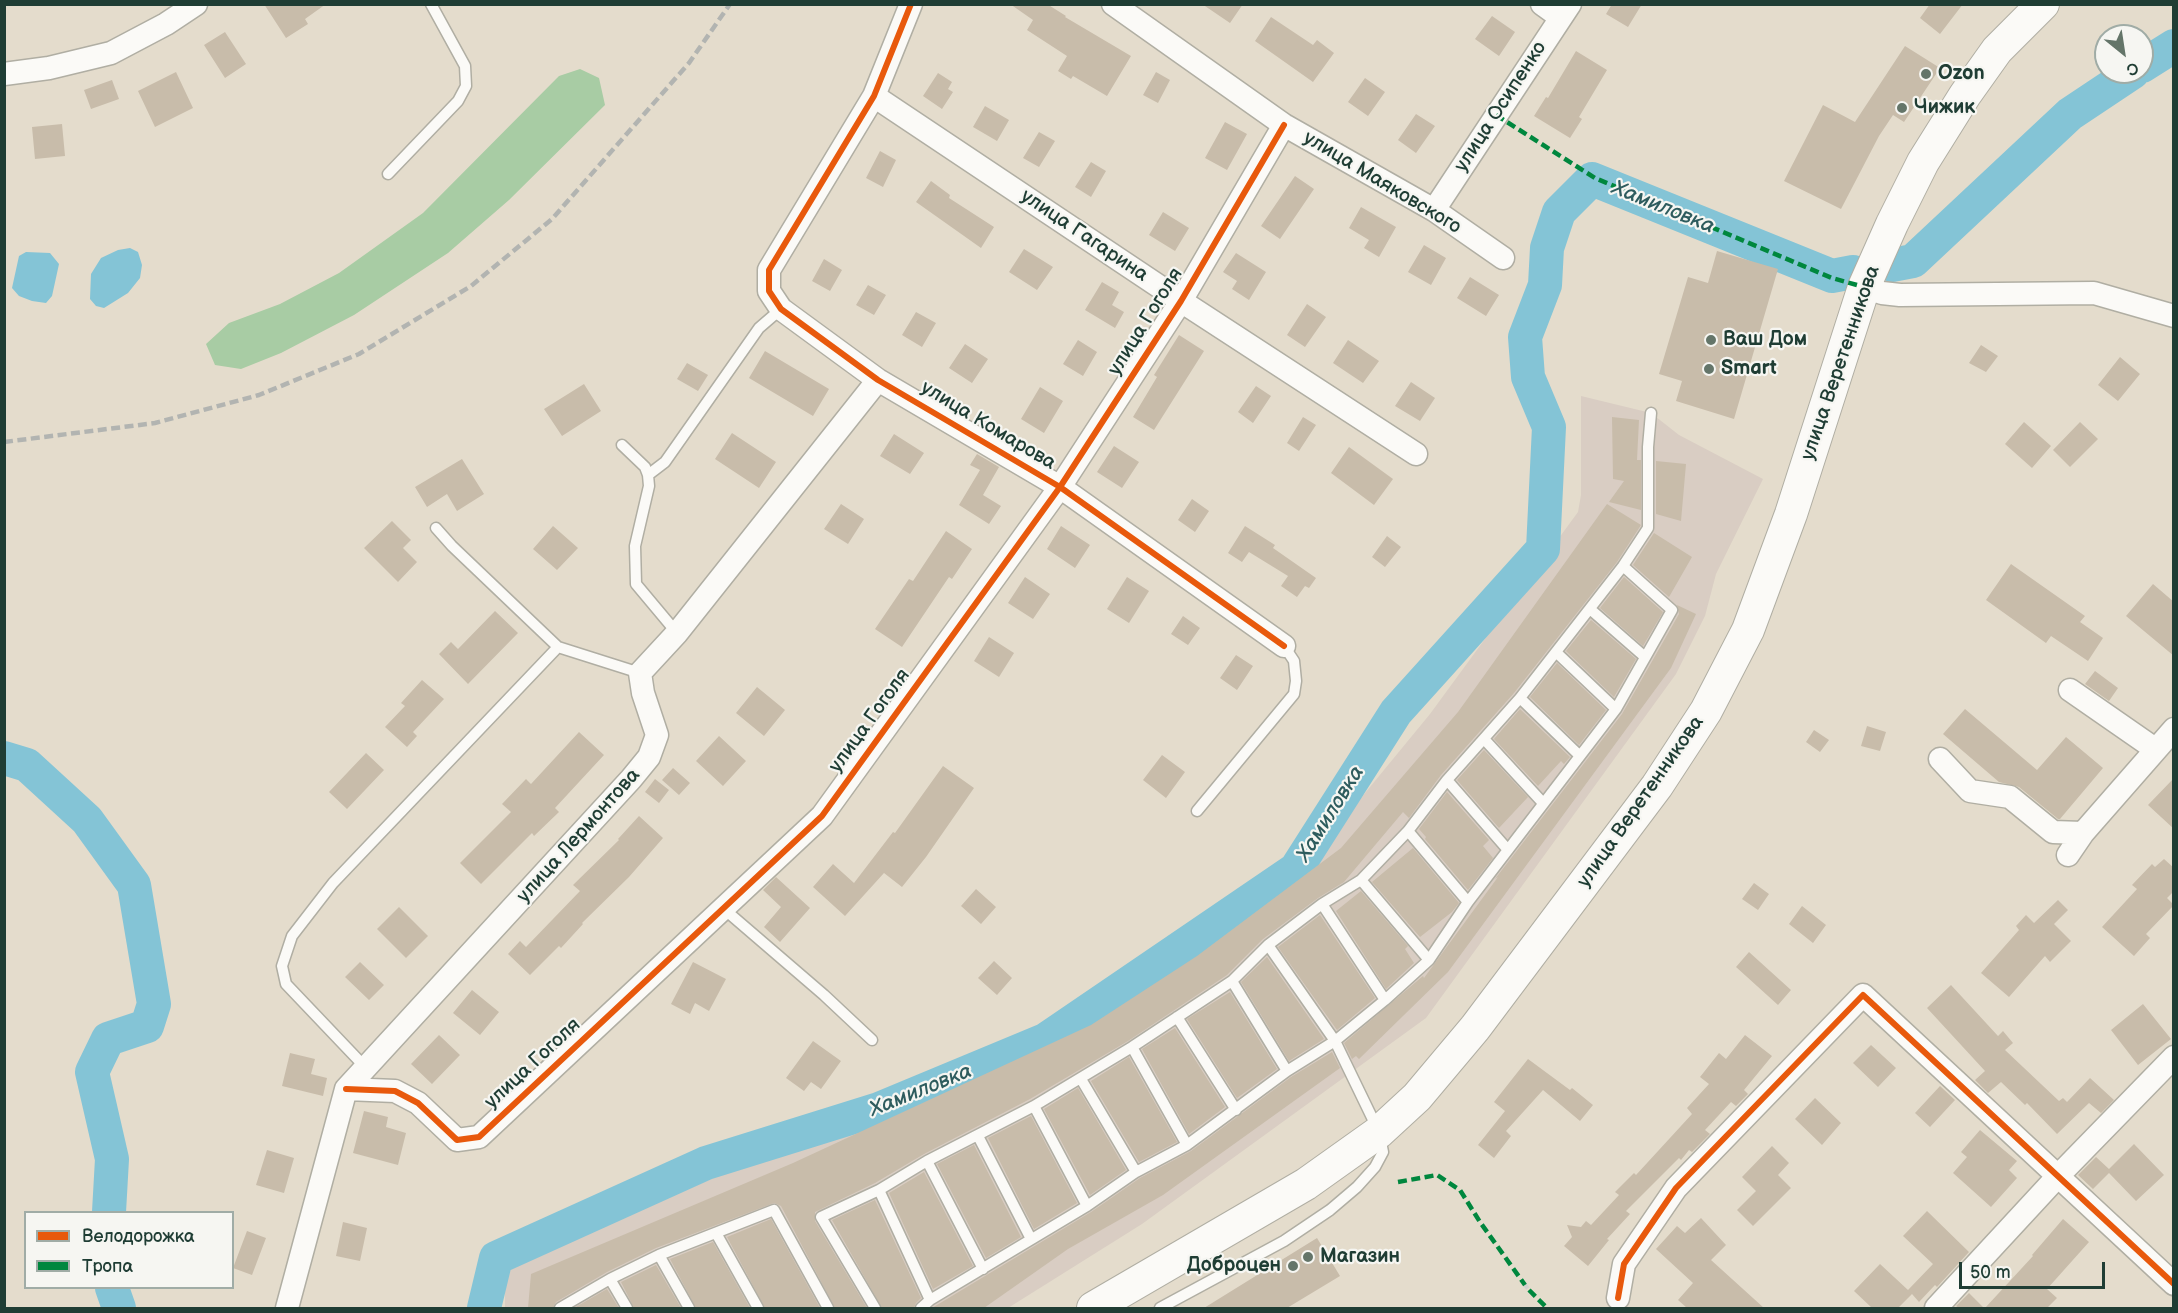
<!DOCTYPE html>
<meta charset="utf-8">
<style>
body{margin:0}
#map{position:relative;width:2178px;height:1313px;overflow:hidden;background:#e4dccc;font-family:"Balsamiq Sans",sans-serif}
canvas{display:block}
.frame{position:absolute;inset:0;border:6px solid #1f3d34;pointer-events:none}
.legend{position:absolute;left:24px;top:1211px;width:210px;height:78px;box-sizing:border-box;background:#f6f6f2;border:2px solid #a0aca6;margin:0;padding:8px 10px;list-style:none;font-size:18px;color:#1f3d34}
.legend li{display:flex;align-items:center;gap:12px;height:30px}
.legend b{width:30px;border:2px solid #a0aca6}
.north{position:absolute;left:2094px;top:24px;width:60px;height:60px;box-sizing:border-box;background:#f6f6f2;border:2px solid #a0aca6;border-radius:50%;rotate:150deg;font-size:16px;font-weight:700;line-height:24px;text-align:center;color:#1f3d34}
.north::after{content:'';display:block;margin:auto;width:21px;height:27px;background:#647569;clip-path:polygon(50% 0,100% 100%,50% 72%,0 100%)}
.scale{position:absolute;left:1959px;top:1262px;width:146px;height:27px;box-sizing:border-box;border:3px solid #1f3d34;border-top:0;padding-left:8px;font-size:18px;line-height:21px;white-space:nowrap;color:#1f3d34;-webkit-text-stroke:4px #f6f6f2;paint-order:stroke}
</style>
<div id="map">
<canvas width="2178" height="1313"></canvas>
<div class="frame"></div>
<ul class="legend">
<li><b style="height:8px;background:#e8590c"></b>Велодорожка</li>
<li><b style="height:8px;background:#00873e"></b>Тропа</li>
</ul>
<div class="north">С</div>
<div class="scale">50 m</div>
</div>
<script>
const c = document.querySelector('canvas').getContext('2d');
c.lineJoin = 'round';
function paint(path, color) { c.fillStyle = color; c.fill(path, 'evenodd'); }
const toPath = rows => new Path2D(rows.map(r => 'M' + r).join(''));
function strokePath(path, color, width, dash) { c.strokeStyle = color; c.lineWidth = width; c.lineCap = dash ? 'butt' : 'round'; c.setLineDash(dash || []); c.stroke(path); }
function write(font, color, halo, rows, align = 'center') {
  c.font = font + ' "Balsamiq Sans",sans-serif'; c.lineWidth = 4.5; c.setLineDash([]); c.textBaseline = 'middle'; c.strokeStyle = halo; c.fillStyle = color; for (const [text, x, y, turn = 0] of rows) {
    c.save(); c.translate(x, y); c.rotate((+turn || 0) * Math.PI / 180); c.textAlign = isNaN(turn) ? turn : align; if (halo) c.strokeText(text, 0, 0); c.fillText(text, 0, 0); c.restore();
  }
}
paint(toPath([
 [1581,396,1651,413,1679,435,1763,479,1716,574,1705,616,1676,674,1426,1018,1142,1224,1008,1308,505,1308,505,1271,771,1152,824,1136,1079,1026,1232,922,1301,871,1430,714,1578,512,1581,495]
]), '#d9cdc3');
paint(toPath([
 [580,69,599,78,605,105,509,200,448,253,354,315,281,353,241,369,215,365,206,344,229,323,280,304,339,273,423,213,559,76]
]), '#a8cca4');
paint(toPath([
 [130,248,138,252,142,265,140,278,128,293,104,308,96,306,90,299,91,274,101,258,118,250],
 [26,252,50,253,59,264,52,296,46,303,32,301,19,296,12,288,19,256]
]), '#84c4d6');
strokePath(toPath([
 [2142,66,2174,46],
 [1892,265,1913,261,2070,114,2133,72],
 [4,758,27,765,87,820,134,885,154,1004,147,1026,108,1039,92,1072,112,1159,109,1212],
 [112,1288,119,1308],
 [484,1308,496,1258,706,1163,879,1109,1045,1040,1296,869,1396,712,1543,549,1549,427,1528,377,1525,337,1545,285,1547,248,1559,212,1592,179,1832,276,1853,272]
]), '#84c4d6', 34);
paint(toPath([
 [264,4,326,4,305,19,308,24,286,38],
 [1010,4,1047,4,1066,16,1065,17,1131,56,1107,96,1073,76,1071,79,1058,71,1067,56,1027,30,1033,20],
 [1202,4,1243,4,1230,23],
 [1612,4,1642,4,1628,27,1606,14],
 [1930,4,1963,4,1940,34,1920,18],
 [1492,16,1515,32,1499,56,1475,39],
 [1271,17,1313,45,1317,40,1334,53,1313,82,1255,41],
 [225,32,246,64,225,78,204,45],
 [1905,46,1940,68,1904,122,1893,115,1879,136,1841,209,1784,181,1823,105,1855,122],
 [1576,51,1607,70,1579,117,1582,119,1570,138,1534,116,1546,97,1548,98],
 [176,72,193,108,155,127,138,91],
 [1156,72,1170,80,1158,103,1143,95],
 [938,73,952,82,948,89,953,92,942,109,923,96],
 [1365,78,1385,92,1368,116,1348,102],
 [112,80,119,99,91,109,84,90],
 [985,106,1009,120,997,141,973,127],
 [1416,114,1435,126,1416,153,1398,140],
 [1225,122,1247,134,1227,170,1205,158],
 [62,124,65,156,35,159,32,127],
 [1039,132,1055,141,1039,167,1023,158],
 [880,151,896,160,883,187,866,178],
 [1091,162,1106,171,1091,197,1075,187],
 [1295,176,1314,189,1280,239,1261,226],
 [931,181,950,195,949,198,994,227,981,248,916,202],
 [1361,207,1396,227,1379,257,1364,248,1369,240,1349,228],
 [1163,212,1189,228,1175,251,1149,235],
 [1424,245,1446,258,1431,285,1408,272],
 [1024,249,1053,267,1037,290,1009,272],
 [1717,251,1778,269,1734,419,1676,401,1682,381,1659,374,1688,277,1708,283],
 [1236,253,1266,272,1249,300,1232,289,1237,281,1223,272],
 [824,259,842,270,830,291,812,281],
 [1470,277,1499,295,1486,316,1457,298],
 [1102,282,1119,292,1112,305,1124,312,1115,328,1085,310],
 [868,285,886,295,874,315,856,305],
 [1307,304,1326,317,1305,347,1287,335],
 [916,312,936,323,922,347,902,335],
 [1179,335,1204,351,1154,430,1133,417,1157,377,1154,375],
 [1078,340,1097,352,1083,376,1063,364],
 [1348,340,1379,361,1363,383,1333,363],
 [965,344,988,359,972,383,949,368],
 [1981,345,1998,356,1986,372,1969,363],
 [765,351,829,389,813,416,749,378],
 [2120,357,2140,374,2118,401,2098,385],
 [687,363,708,375,698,391,677,379],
 [1411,382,1435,398,1420,421,1395,406],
 [584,384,601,411,562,436,544,409],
 [1256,386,1271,396,1253,423,1238,412],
 [1040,387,1063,401,1044,433,1021,419],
 [1303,417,1316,425,1299,451,1287,443],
 [1612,417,1639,420,1637,460,1641,460,1641,510,1609,502,1624,481,1613,479],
 [2024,422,2051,446,2032,468,2005,444],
 [2080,422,2098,439,2070,467,2053,450],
 [732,433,776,462,759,488,715,459],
 [894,434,924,453,910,474,880,456],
 [1114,446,1139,462,1122,488,1097,472],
 [1349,447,1393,479,1374,505,1331,473],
 [977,454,999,467,983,495,1001,506,989,524,959,505,980,470,970,465],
 [462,459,484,494,457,511,447,494,427,507,415,487],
 [1656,461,1686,464,1681,521,1656,514],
 [1192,499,1209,511,1195,532,1178,520],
 [841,504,864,519,848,544,824,529],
 [1607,504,1641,525,1617,562,1514,693,1441,775,1409,818,1403,812,1344,882,1318,898,1263,939,1227,975,1128,1041,1030,1099,924,1154,875,1183,815,1212,815,1221,867,1308,835,1308,781,1206,774,1203,656,1248,607,1272,556,1302,553,1308,528,1308,531,1274,793,1163,1091,1025,1197,956,1341,848,1458,712],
 [392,521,411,540,403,548,417,562,398,582,364,548],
 [553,526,578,548,557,570,533,549],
 [1061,526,1090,545,1075,568,1047,549],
 [1245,526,1275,545,1273,548,1316,578,1309,588,1305,586,1297,597,1281,586,1288,576,1249,552,1242,562,1228,553],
 [946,531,972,549,952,579,949,577,902,647,875,629,909,579,913,581],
 [1654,533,1692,557,1669,597,1633,565],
 [1387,536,1401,547,1385,567,1372,557],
 [2011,564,2085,616,2080,622,2103,638,2088,661,2051,636,2046,643,1986,600],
 [1025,577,1050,594,1033,619,1008,603],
 [1127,577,1149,591,1129,623,1107,609],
 [1624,577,1663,612,1643,646,1600,608],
 [2153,584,2174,602,2174,656,2126,616],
 [1677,605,1696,614,1671,668,1448,972,1359,1059,1356,1056,1352,1059,1344,1043,1423,976,1424,978,1498,877,1495,879,1622,714,1679,614],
 [495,611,518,633,468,684,439,654,451,642,458,649],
 [1183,616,1200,628,1188,645,1171,634],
 [1591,620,1636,659,1614,697,1566,651],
 [989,637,1014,653,999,677,974,661],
 [1236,655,1253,666,1237,690,1220,678],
 [1557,663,1606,710,1579,745,1530,697],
 [2095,671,2118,688,2109,701,2085,684],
 [422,680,444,699,413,732,417,736,407,747,385,727,405,706,401,703],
 [757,687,785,710,764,736,736,713],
 [1520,709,1570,757,1564,764,1561,761,1538,786,1494,739],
 [1965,709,2037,770,2066,737,2103,768,2060,819,2058,819,2019,787,1999,782,1943,734],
 [1867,726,1886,732,1880,751,1861,746],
 [1814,730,1829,740,1820,752,1806,742],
 [579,732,604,755,555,808,559,812,534,836,532,833,481,884,460,863,511,812,502,804,526,779,531,784],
 [719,736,746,761,723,786,696,761],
 [1484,750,1528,797,1499,828,1457,780],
 [366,753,384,770,347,809,329,792],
 [1162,755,1185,772,1166,798,1143,780],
 [943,766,974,788,926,857,902,887,884,873,845,916,813,887,833,864,854,883,893,832,895,833],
 [673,768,690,783,679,795,662,780],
 [2174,778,2174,829,2148,805],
 [655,779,669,790,659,803,645,792],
 [1447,792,1489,840,1483,846,1493,858,1468,890,1425,839,1426,837,1419,829],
 [639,816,663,838,629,877,582,923,583,924,561,948,559,946,530,975,508,954,520,941,526,947,580,891,573,885,619,840,618,839],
 [1413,848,1459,903,1452,912,1420,937,1372,882],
 [2164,859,2174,868,2174,891,2167,898,2174,905,2146,934,2150,938,2134,956,2102,927,2137,889,2132,885,2152,864,2155,867],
 [776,877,810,908,780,942,764,927,781,907,763,890],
 [1754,883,1769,894,1758,910,1742,899],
 [976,889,996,907,981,924,961,906],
 [1361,891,1408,946,1405,949,1414,963,1386,989,1336,911],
 [2058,900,2068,910,2054,924,2071,941,2050,962,2045,956,2009,997,1981,973,2019,930,2016,926,2026,915,2034,923],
 [1802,906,1826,925,1813,943,1789,924],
 [399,907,428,936,406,958,377,929],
 [1320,915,1375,998,1337,1030,1278,947],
 [1749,952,1791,990,1778,1005,1736,967],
 [1267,957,1324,1039,1289,1061,1241,982],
 [994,961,1012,978,997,995,978,978],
 [360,962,384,985,369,1000,345,977],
 [693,962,726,979,709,1011,695,1003,690,1014,671,1004],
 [1951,985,1998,1036,2003,1031,2013,1043,2005,1050,2059,1101,2063,1098,2067,1102,2090,1078,2114,1100,2101,1113,2089,1103,2057,1134,2027,1103,2025,1105,2001,1082,1988,1093,1975,1080,1985,1071,1927,1008],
 [472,990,499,1012,480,1035,453,1013],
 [1230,992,1277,1069,1237,1098,1187,1019],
 [2143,1004,2171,1039,2138,1065,2111,1030],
 [1175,1028,1225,1107,1189,1134,1142,1049],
 [439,1035,460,1055,432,1084,411,1064],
 [1745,1035,1772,1056,1744,1090,1748,1094,1736,1106,1731,1102,1705,1130,1710,1134,1692,1152,1689,1150,1681,1160,1679,1158,1626,1211,1630,1214,1607,1239,1609,1240,1588,1266,1564,1246,1572,1237,1567,1225,1581,1227,1586,1221,1591,1225,1619,1195,1615,1192,1634,1173,1636,1175,1692,1114,1687,1108,1709,1084,1700,1077,1719,1053,1726,1059],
 [813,1041,841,1061,821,1089,811,1082,804,1091,786,1078],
 [1871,1045,1896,1068,1878,1087,1853,1063],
 [1332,1052,1340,1068,1163,1195,1068,1249,984,1308,932,1308,1091,1212,1140,1178,1191,1151,1291,1077],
 [290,1053,315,1059,311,1074,327,1078,323,1096,282,1086],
 [1129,1057,1177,1142,1139,1162,1091,1081],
 [1528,1059,1570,1090,1572,1088,1593,1105,1580,1121,1543,1090,1506,1131,1511,1136,1494,1158,1478,1145,1505,1111,1494,1102],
 [1940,1086,1955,1100,1930,1127,1915,1113],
 [1078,1088,1126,1170,1090,1195,1044,1109],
 [1815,1098,1841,1123,1822,1145,1795,1119],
 [364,1111,388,1117,386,1127,406,1133,398,1165,353,1153],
 [1031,1116,1077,1203,1034,1229,988,1138],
 [1980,1130,2017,1161,2009,1170,2017,1178,1991,1207,1953,1173,1967,1157,1961,1152],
 [2134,1144,2164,1175,2136,1201,2109,1173,2093,1189,2078,1175,2096,1157,2109,1169],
 [974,1145,1021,1237,986,1258,937,1164],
 [1772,1146,1789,1163,1778,1175,1791,1188,1753,1226,1737,1210,1756,1191,1742,1177],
 [267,1150,294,1158,284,1193,256,1185],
 [924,1172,973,1266,933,1289,889,1193],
 [875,1200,921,1298,916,1303,914,1308,882,1308,832,1220],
 [1927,1211,1969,1252,1937,1287,1935,1285,1919,1302,1912,1294,1898,1308,1872,1308,1854,1291,1880,1264,1908,1290,1933,1264,1903,1236],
 [1701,1218,1726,1245,1711,1260,1764,1308,1687,1308,1678,1300,1693,1283,1656,1249,1677,1226,1685,1233],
 [771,1219,820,1308,765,1308,727,1237],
 [2063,1219,2089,1242,2047,1289,2057,1298,2047,1308,1985,1308,2033,1256,2032,1255],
 [343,1222,367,1228,360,1261,336,1256],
 [247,1231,266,1238,252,1275,233,1268],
 [1317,1238,1340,1276,1287,1308,1204,1308],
 [713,1242,750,1308,696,1308,670,1259],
 [656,1265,681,1308,634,1308,621,1282],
 [607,1289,619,1308,574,1308],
 [1969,1293,1984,1308,1959,1308,1956,1306]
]), '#c8bcaa');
const service = toPath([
 [388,174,458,101,466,86,465,66,431,4],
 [622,445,645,467,648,475,649,486,635,546,636,584,677,633],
 [648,475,665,462,759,328,781,309],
 [436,528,452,546,558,647,640,673],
 [1590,609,1645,657],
 [1556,652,1616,709],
 [1520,698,1579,755],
 [1484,739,1543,803],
 [1447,780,1508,850],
 [1197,811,1294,694,1296,681,1294,661,1284,646],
 [1408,831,1468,902],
 [1361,880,1429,960],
 [1322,904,1385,1000],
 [724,909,824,995,872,1040],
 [1232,981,1287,1071],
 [1177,1017,1236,1110],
 [1132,1047,1187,1145],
 [366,1068,286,984,282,966,292,936,333,883,558,647],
 [1081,1079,1136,1172],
 [1034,1106,1087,1206],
 [978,1136,1031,1239],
 [927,1161,983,1269],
 [879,1190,930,1300],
 [716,1233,758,1308],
 [659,1255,689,1308],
 [610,1279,627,1308],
 [560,1308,610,1279,659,1255,774,1210,828,1308],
 [875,1308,821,1217,879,1190,927,1161,1034,1106,1132,1047,1232,981,1268,945,1322,904,1361,880,1408,831,1447,780,1520,698,1623,566,1648,528,1648,447,1651,413],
 [921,1308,930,1300,1087,1206,1136,1172,1187,1145,1287,1071,1335,1041,1385,1000,1429,960,1468,902,1616,709,1672,610,1623,566],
 [1160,1308,1284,1241,1330,1210,1357,1187,1375,1167,1383,1152,1379,1132,1335,1041,1268,945]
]);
const minor = toPath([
 [911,4,874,96,769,270,769,291,781,309,878,380,1060,487,1284,646],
 [1113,4,1284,125,1434,210,1503,258],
 [1542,4,1560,17],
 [4,74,49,68,111,53,166,24,196,4],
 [874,96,1181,301,1416,454],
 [1434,210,1570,4],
 [1864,287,1882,293,1900,295,2094,293,2174,316],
 [2070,690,2155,749],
 [1940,759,1970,791,2010,797,2053,832,2083,833],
 [2068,855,2083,833,2174,729],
 [346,1089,395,1091,418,1103,457,1140,479,1137,822,816,1060,487,1181,301,1284,125],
 [1618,1298,1624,1264,1676,1188,1863,995,2174,1284],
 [287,1308,346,1089,631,779,649,757,657,735,643,693,640,673,677,633,878,380],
 [1936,1308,2059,1175,2174,1057]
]);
const secondary = toPath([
 [1093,1308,1306,1184,1379,1132,1417,1097,1475,1028,1657,786,1706,711,1748,630,1791,514,1864,287,1892,224,1923,162,1965,95,1997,50,2043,4]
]);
strokePath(service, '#b0aea3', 13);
strokePath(minor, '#b0aea3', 25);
strokePath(secondary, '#b0aea3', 34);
strokePath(toPath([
 [1525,1285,1529,1290]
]), '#d1d1cd', 4, [4.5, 4.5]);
strokePath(service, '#fbfaf7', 10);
strokePath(minor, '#fbfaf7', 22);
strokePath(secondary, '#fbfaf7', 32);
strokePath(toPath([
 [4,442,155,423,259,395,359,354,471,286,552,219,689,63,730,4]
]), '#b2b4b1', 4.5, [9, 4.5]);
strokePath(toPath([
 [1496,115,1595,178,1832,278,1864,287],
 [1398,1182,1437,1175,1460,1190,1480,1222,1525,1285],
 [1529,1290,1547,1308]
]), '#00873e', 4.5, [9, 4.5]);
strokePath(toPath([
 [911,4,874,96,769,270,769,291,781,309,878,380,1060,487,1284,646],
 [346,1089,395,1091,418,1103,457,1140,479,1137,822,816,1060,487,1181,301,1284,125],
 [1618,1298,1624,1264,1676,1188,1863,995,2174,1284]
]), '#e8590c', 6);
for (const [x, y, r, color] of [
 [1926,74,6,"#647569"],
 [1902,108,6,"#647569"],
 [1711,340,6,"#647569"],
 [1709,369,6,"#647569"],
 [1308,1257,6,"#647569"],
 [1293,1266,6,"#647569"]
]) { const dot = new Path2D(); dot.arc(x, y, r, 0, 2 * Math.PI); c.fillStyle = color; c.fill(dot); strokePath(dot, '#f6f6f2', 2); }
write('bold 20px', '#1f3d34', '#f6f6f2', [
 ["Ozon",1938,74],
 ["Чижик",1914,108],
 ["Ваш Дом",1723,340],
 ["Smart",1721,369],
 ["Магазин",1320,1257],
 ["Доброцен",1281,1266,"right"]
], 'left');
write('20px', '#1f3d34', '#f6f6f2', [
 ["улица Осипенко",1501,107,-57],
 ["улица Маяковского",1382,183,31],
 ["улица Гагарина",1084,236,34],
 ["улица Гоголя",1146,322,-58],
 ["улица Веретенникова",1841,363,-71],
 ["улица Комарова",988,426,31],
 ["улица Гоголя",870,721,-54],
 ["улица Веретенникова",1641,802,-55],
 ["улица Лермонтова",579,836,-48],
 ["улица Гоголя",533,1064,-43]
]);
write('italic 21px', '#2e5c5e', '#f6f6f2', [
 ["Хамиловка",1663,208,22],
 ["Хамиловка",1331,814,-58],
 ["Хамиловка",921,1091,-22]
]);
</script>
